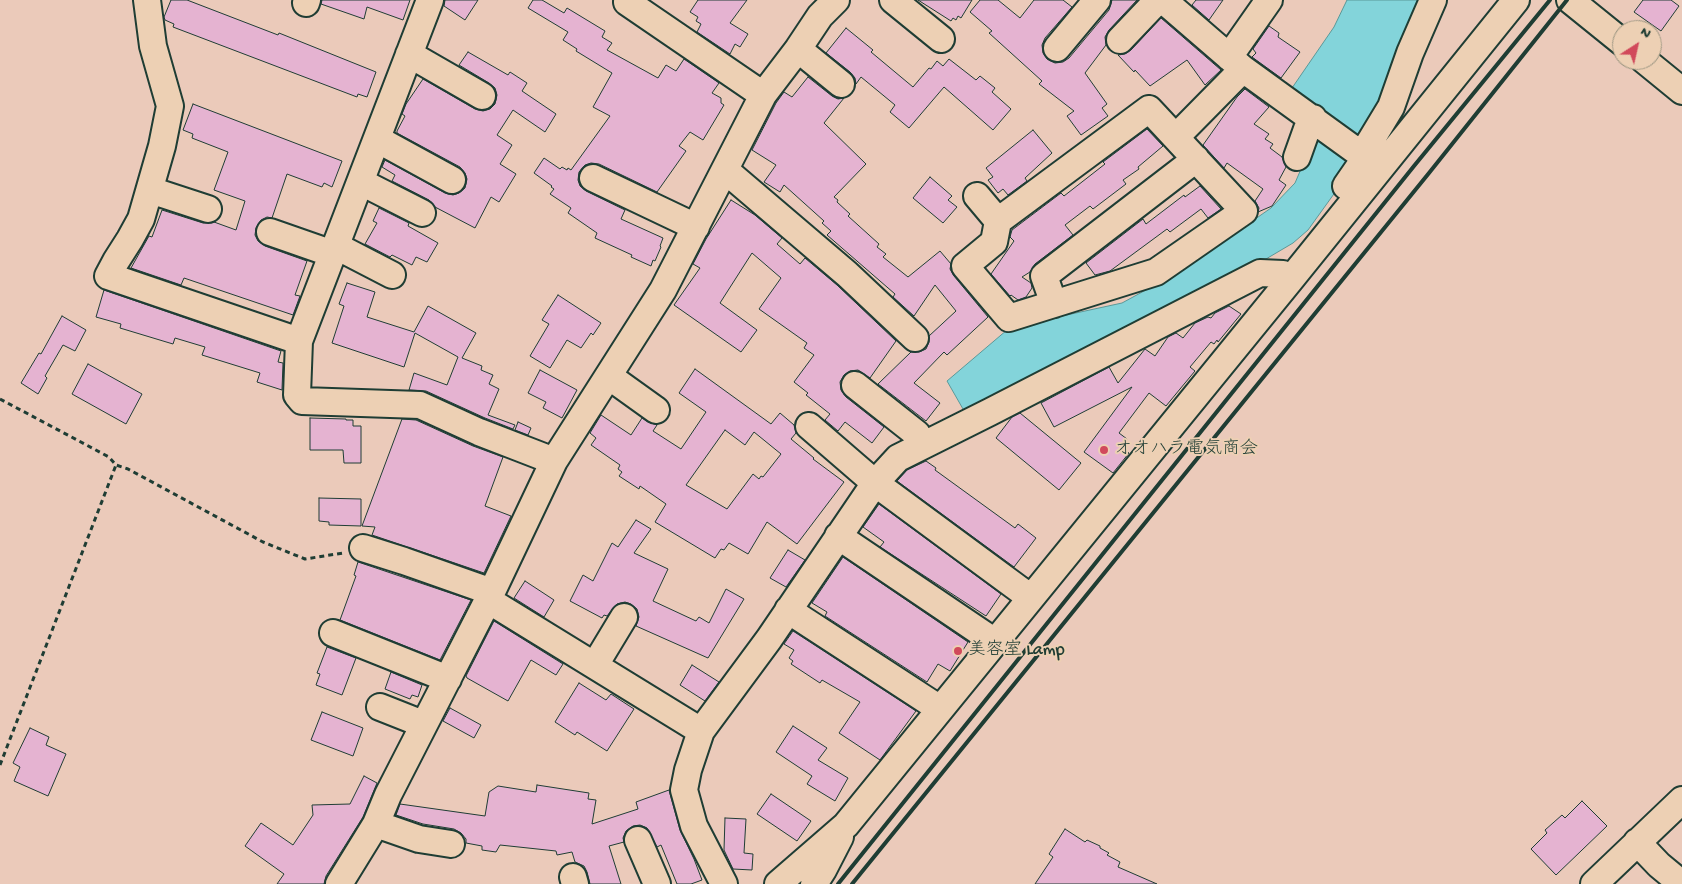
<!DOCTYPE html>
<meta charset="utf-8">
<style>
body{margin:0}
#map{position:relative;width:1682px;height:884px;overflow:hidden;background:#ebcaba;font-family:"Gochi Hand",sans-serif}
canvas{display:block}
.north{position:absolute;left:1612px;top:20px;width:50px;height:50px;box-sizing:border-box;background:#edd0b4;border:1px solid #9b9581;border-radius:50%;rotate:35deg;font-size:14px;font-weight:700;line-height:20px;text-align:center;color:#1f3d34}
.north::after{content:'';display:block;margin:auto;width:18px;height:22px;background:#d1495b;clip-path:polygon(50% 0,100% 100%,50% 72%,0 100%)}
</style>
<div id="map">
<canvas width="1682" height="884"></canvas>
<div class="north">N</div>
</div>
<script>
const c = document.querySelector('canvas').getContext('2d');
c.lineJoin = 'round';
function paint(path, color) { c.fillStyle = color; c.fill(path, 'evenodd'); }
const toPath = rows => new Path2D(rows.map(r => 'M' + r).join(''));
function strokePath(path, color, width, dash) { c.strokeStyle = color; c.lineWidth = width; c.lineCap = dash ? 'butt' : 'round'; c.setLineDash(dash || []); c.stroke(path); }
function write(font, color, halo, rows, align = 'center') {
  c.font = font + ' "Gochi Hand","Klee One",sans-serif'; c.lineWidth = 4; c.setLineDash([]); c.textBaseline = 'middle'; c.strokeStyle = halo; c.fillStyle = color; for (const [text, x, y, turn = 0] of rows) {
    c.save(); c.translate(x, y); c.rotate((+turn || 0) * Math.PI / 180); c.textAlign = isNaN(turn) ? turn : align; if (halo) c.strokeText(text, 0, 0); c.fillText(text, 0, 0); c.restore();
  }
}
const water = toPath([
 [1347,0,1424,0,1354,166,1308,230,1293,243,1217,288,967,416,947,381,1014,324,1058,312,1062,316,1122,303,1179,272,1271,208,1295,183,1313,141,1292,88,1334,27,1347,0]
]);
paint(water, '#83d4da');
strokePath(water, '#5b9898', 1);
const building = toPath([
 [171,0,187,0,278,35,279,33,376,72,367,97,358,94,357,97,173,27,174,24,165,20,164,17,171,0],
 [322,0,410,0,403,20,367,7,364,19,321,4,322,0],
 [445,0,478,0,465,20,444,6,445,0],
 [533,0,542,0,564,13,567,8,605,31,602,37,612,43,607,50,658,78,666,65,676,71,684,59,719,83,712,93,721,98,721,103,724,105,703,140,690,132,679,146,686,151,657,192,599,164,591,163,585,165,579,172,578,180,580,186,586,191,625,210,621,219,663,238,660,246,661,247,655,261,653,260,651,266,631,257,632,255,595,238,597,233,568,213,571,208,550,194,554,189,551,187,552,186,534,173,544,158,560,169,562,167,567,170,568,168,571,170,610,116,593,107,612,73,576,51,577,49,563,40,568,32,528,8,533,0],
 [698,0,747,0,730,23,748,34,740,47,735,44,730,54,697,32,701,24,696,21,698,17,690,12,698,0],
 [918,0,972,0,961,18,958,16,956,20,953,18,951,21,918,0],
 [980,0,998,0,1020,18,1034,0,1063,0,1072,7,1045,38,1042,45,1043,53,1047,59,1055,63,1063,62,1069,58,1109,10,1112,0,1137,0,1109,30,1105,37,1106,45,1085,73,1107,104,1102,108,1108,116,1081,135,1067,116,1074,111,1039,84,1042,81,989,33,992,31,970,12,980,0],
 [1196,0,1223,0,1209,20,1192,5,1196,0],
 [1643,0,1671,0,1679,6,1661,31,1634,12,1643,0],
 [1161,18,1221,70,1205,85,1187,60,1150,86,1135,70,1134,72,1118,55,1125,54,1131,50,1161,18],
 [1269,26,1279,33,1278,37,1300,52,1281,78,1252,57,1256,53,1253,49,1269,26],
 [846,28,873,50,871,52,913,87,929,68,931,69,937,61,943,66,949,59,976,80,980,76,995,88,992,92,1011,109,993,130,944,87,909,128,890,112,895,105,861,77,856,84,855,78,850,72,826,53,846,28],
 [468,52,508,75,510,72,527,83,522,91,556,114,545,132,513,110,497,135,512,145,500,164,516,174,499,202,491,197,475,228,435,207,429,200,392,181,395,175,382,167,385,160,445,193,453,195,459,193,465,188,467,179,465,173,460,167,397,133,397,131,405,116,402,114,406,104,423,79,475,109,483,111,490,109,495,104,497,95,495,88,489,83,459,65,468,52],
 [808,77,832,96,838,99,844,98,824,123,866,164,834,197,838,200,837,202,850,214,848,216,879,244,877,247,886,254,883,257,908,277,940,251,951,264,950,269,954,276,988,317,947,355,944,352,914,383,940,403,926,421,878,384,911,352,919,352,926,349,929,342,929,336,956,311,935,285,914,316,893,297,895,294,827,235,831,231,822,223,824,221,784,185,780,192,764,182,776,165,752,150,776,103,784,92,792,97,808,77],
 [1245,89,1269,107,1254,124,1269,134,1265,139,1273,144,1270,148,1282,157,1286,167,1279,180,1286,185,1272,206,1258,212,1259,208,1255,201,1263,189,1227,163,1224,168,1203,145,1237,97,1245,89],
 [193,104,342,161,332,187,324,183,322,187,287,174,272,218,267,217,261,220,256,228,255,235,258,241,265,246,307,261,295,295,300,296,293,315,184,278,181,285,131,268,149,236,152,237,162,210,203,223,214,222,236,230,245,201,214,190,228,152,192,138,193,134,183,130,193,104],
 [1147,129,1163,146,1138,167,1139,169,1123,180,1126,184,1093,209,1090,206,1065,225,1073,235,1035,264,1030,272,1022,277,1031,283,1032,288,1026,297,1018,300,1011,295,1010,296,991,274,1014,241,1010,237,1012,230,1061,193,1064,196,1105,164,1103,162,1147,129],
 [1033,130,1052,153,1025,178,1027,181,1008,195,1003,189,998,193,988,180,993,177,986,168,1033,130],
 [930,177,952,196,948,200,957,207,943,223,913,198,930,177],
 [1200,186,1221,209,1208,218,1201,209,1170,232,1167,229,1110,271,1095,275,1086,263,1143,219,1146,224,1184,195,1185,197,1200,186],
 [731,200,755,215,782,238,777,244,800,264,805,258,837,285,896,341,870,378,858,370,850,371,844,375,840,382,841,390,846,397,884,427,872,443,845,422,838,431,825,420,830,414,806,395,808,393,794,382,814,355,804,348,807,343,759,309,781,278,752,253,720,303,757,330,741,352,674,305,700,268,693,264,706,239,731,200],
 [379,208,409,223,408,226,438,243,427,262,416,257,412,265,392,255,390,257,365,244,377,223,373,221,379,208],
 [347,283,375,292,367,317,414,332,428,306,476,333,462,358,482,366,481,370,493,375,489,384,499,389,488,415,515,425,513,429,485,418,426,391,409,390,414,373,447,385,458,357,415,333,404,367,332,343,344,306,339,304,347,283],
 [104,290,281,351,278,362,283,363,282,390,257,382,260,373,202,355,205,347,175,338,173,344,120,328,121,324,96,317,104,290],
 [558,295,601,323,593,335,591,333,581,348,567,340,550,368,530,356,549,324,542,320,558,295],
 [1229,306,1241,314,1218,342,1217,340,1214,344,1211,342,1190,367,1195,371,1180,389,1166,406,1149,393,1119,433,1127,439,1121,447,1129,453,1113,473,1084,452,1132,387,1054,427,1041,403,1109,367,1118,383,1145,349,1155,356,1168,337,1176,333,1183,338,1195,323,1208,317,1211,318,1215,313,1229,306],
 [62,316,86,330,75,351,63,345,45,376,47,378,38,394,21,383,39,353,41,354,62,316],
 [88,364,142,394,126,424,72,394,88,364],
 [695,369,771,424,780,413,794,425,796,433,791,439,814,458,813,459,844,482,797,544,767,522,748,554,729,543,724,550,721,549,715,558,655,522,666,504,640,486,639,489,619,476,622,472,618,469,620,465,591,445,596,438,590,433,601,415,631,435,642,418,648,422,657,425,653,431,681,449,706,412,679,393,695,369],
 [725,430,745,445,754,432,781,454,763,477,761,476,759,479,753,474,727,509,686,485,725,430],
 [540,370,577,390,562,418,543,408,546,402,528,393,540,370],
 [1020,413,1081,463,1059,490,996,438,1012,417,1020,413],
 [310,418,346,419,346,420,353,420,353,426,361,426,361,463,344,463,343,450,310,450,310,418],
 [402,419,416,420,473,446,503,457,485,506,511,516,484,573,372,535,375,527,362,526,402,419],
 [518,422,531,428,528,435,515,430,518,422],
 [926,461,936,468,935,470,1015,528,1018,524,1036,538,1014,567,897,481,907,470,926,461],
 [319,498,361,499,361,526,329,525,329,522,319,521,319,498],
 [879,504,1001,594,986,616,880,547,884,542,863,527,879,504],
 [636,520,651,529,634,553,668,569,653,601,696,621,699,617,709,623,726,589,744,599,708,658,636,626,639,617,637,609,631,604,625,602,617,604,607,616,604,615,602,618,570,601,583,575,593,581,612,543,618,547,636,520],
 [788,550,805,560,786,587,770,578,788,550],
 [843,557,968,642,950,671,938,664,927,682,825,616,827,612,812,603,843,557],
 [358,562,471,600,440,660,340,620,356,576,354,575,358,562],
 [525,581,554,600,544,617,514,598,525,581],
 [494,621,563,664,556,675,531,660,508,701,467,678,466,676,494,621],
 [793,631,916,711,880,760,839,733,860,702,822,680,820,683,791,664,793,661,789,658,794,650,784,644,793,631],
 [327,647,356,658,342,695,316,685,320,674,317,673,327,647],
 [692,665,719,682,705,701,680,685,692,665],
 [391,672,422,685,418,697,412,695,410,699,385,689,391,672],
 [579,683,606,700,611,694,634,709,607,751,577,732,575,735,555,722,579,683],
 [450,708,481,725,474,738,443,721,450,708],
 [322,712,363,728,353,756,311,740,322,712],
 [793,726,827,748,818,760,848,778,835,801,807,784,812,776,776,752,793,726],
 [30,728,49,737,46,745,66,754,48,796,14,781,20,767,13,763,30,728],
 [364,776,377,783,363,817,326,876,324,884,277,884,284,874,245,846,261,823,293,845,313,815,312,805,350,804,364,776],
 [537,785,589,793,588,799,596,800,592,824,638,809,636,802,669,790,680,830,694,859,702,880,691,884,677,884,661,845,657,847,647,828,640,825,633,826,626,831,623,838,624,842,609,846,621,884,590,884,587,872,584,866,575,862,572,852,557,855,556,851,500,845,496,852,482,850,482,846,466,843,466,839,461,833,454,829,423,824,396,815,400,804,485,816,489,792,498,786,536,792,537,785],
 [771,794,811,821,797,841,757,814,771,794],
 [1582,801,1607,826,1556,875,1531,849,1547,833,1545,830,1562,815,1565,818,1582,801],
 [725,818,746,819,744,853,753,854,752,870,733,869,724,850,725,818],
 [1065,829,1085,842,1087,840,1100,846,1100,848,1109,853,1107,855,1120,862,1118,867,1157,884,1035,884,1053,857,1049,854,1065,829]
]);
paint(building, '#e5b3d1');
strokePath(building, '#1f3d34', 1);
const minor = toPath([
 [147,0,153,46,170,106,162,146,141,219,130,239,116,261,108,276,299,341],
 [430,0,299,341,297,395,302,401,420,405,479,432,554,461],
 [893,0,941,39],
 [1163,0,1243,69,1377,166],
 [1570,0,1622,42],
 [627,2,763,95],
 [306,3,307,0],
 [1120,40,1158,0],
 [1057,48,1097,0],
 [798,49,841,84],
 [409,54,482,96],
 [1229,57,1269,0],
 [1644,60,1682,91],
 [1149,109,1244,211,1156,272,1009,318,965,266,994,242,998,221,1149,109],
 [1176,137,1243,69],
 [377,139,452,180],
 [1297,157,1307,129,1313,118],
 [725,170,847,274,915,338],
 [593,178,696,227],
 [361,182,422,213],
 [1346,186,1366,157,1368,145,1391,107,1410,53,1433,0],
 [150,190,208,209],
 [977,196,998,221],
 [270,232,333,254],
 [336,246,392,275],
 [1054,304,1044,276,1196,159],
 [610,377,656,410],
 [855,385,917,434,922,446],
 [809,426,875,483,1031,598],
 [838,536,995,642],
 [363,548,404,561,492,592],
 [488,600,701,731,688,770,684,790,694,826,724,884],
 [788,610,940,709],
 [333,633,448,679],
 [595,665,624,617],
 [380,707,423,724],
 [701,731,769,639,875,483,898,458,990,412,1260,273,1283,274,1291,279],
 [376,824,419,839,451,844],
 [638,840,657,884],
 [1637,842,1659,865,1682,884],
 [573,877,575,884],
 [339,884,376,824,388,795,488,600,554,461,663,290,763,95,798,49,820,16,836,0],
 [778,884,846,825,1291,279,1516,0],
 [814,884,823,870,840,837],
 [1594,884,1682,800]
]);
strokePath(minor, '#1f3d34', 30);
strokePath(toPath([
 [0,399,109,457,116,465,128,469,263,542,305,559,343,553],
 [0,765,116,465]
]), '#1f3d34', 3, [5, 4]);
strokePath(minor, '#edd0b4', 26);
strokePath(toPath([
 [838,884,1414,166,1550,0],
 [852,884,1429,173,1567,0]
]), '#1f3d34', 4);
for (const [x, y, r, color] of [
 [1104,450,5,"#d1495b"],
 [958,651,5,"#d1495b"]
]) { const dot = new Path2D(); dot.arc(x, y, r, 0, 2 * Math.PI); c.fillStyle = color; c.fill(dot); strokePath(dot, '#edd0b4', 2); }
write('18px', '#1f3d34', '#edd0b4', [
 ["オオハラ電気商会",1114,450],
 ["美容室 Lamp",968,651]
], 'left');
</script>
